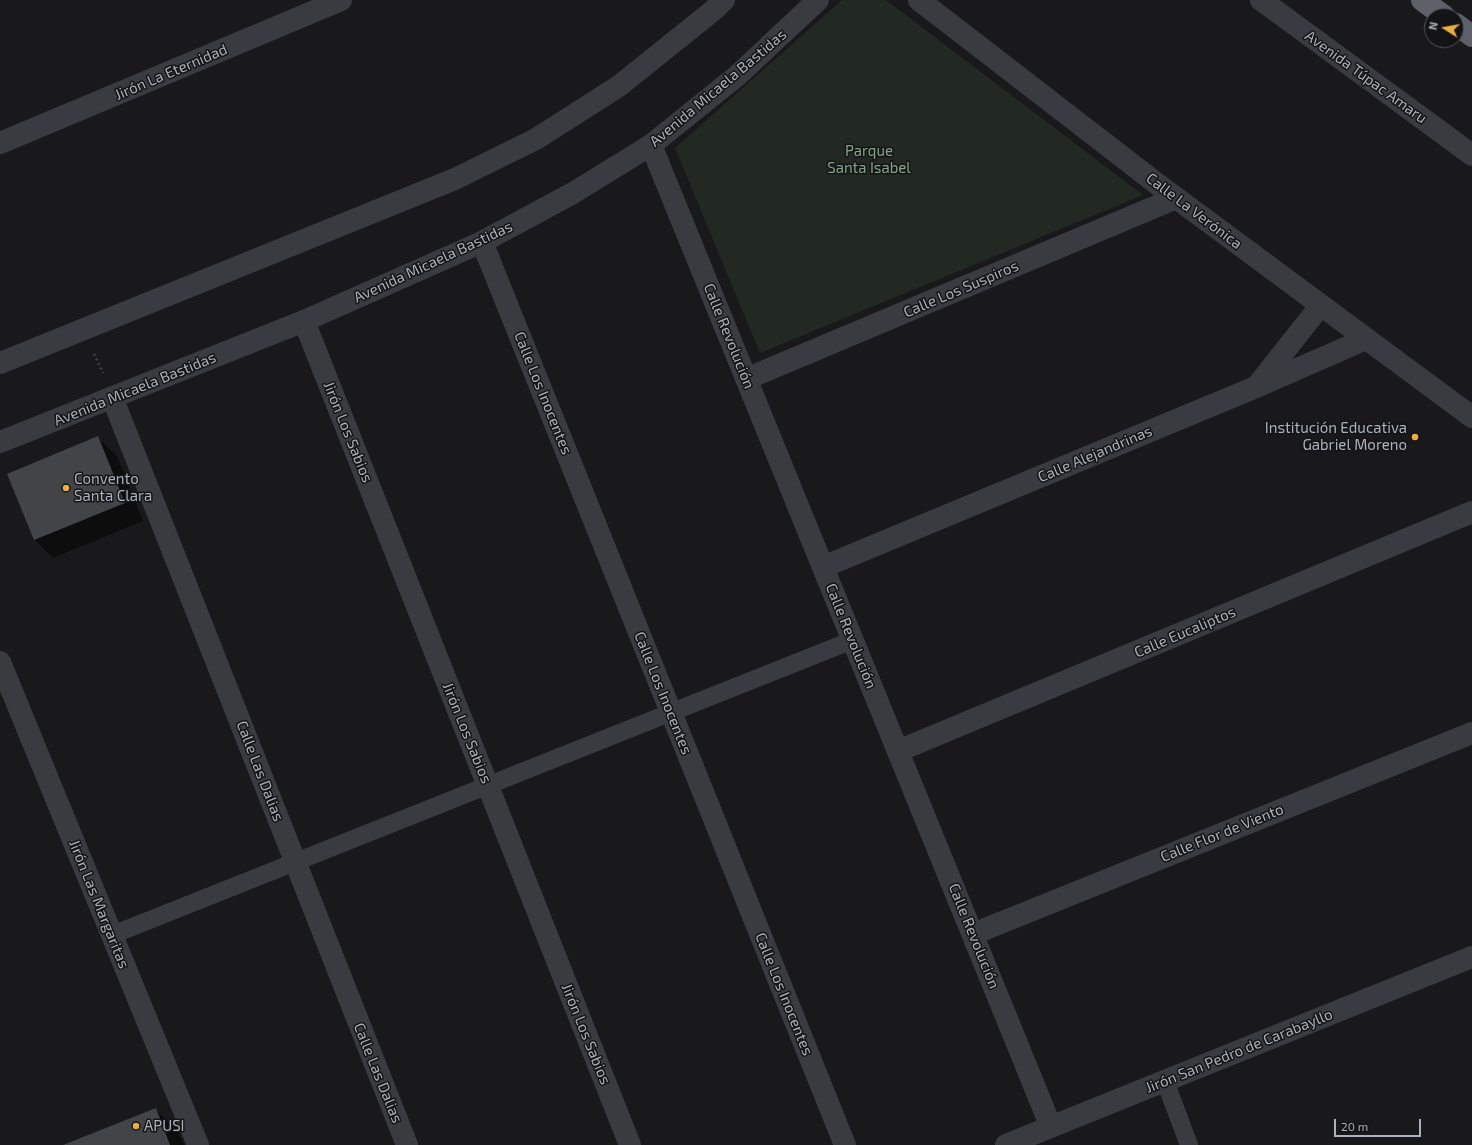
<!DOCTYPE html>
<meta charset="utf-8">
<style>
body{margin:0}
#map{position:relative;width:1472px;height:1145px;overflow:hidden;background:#19191b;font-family:"Exo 2",sans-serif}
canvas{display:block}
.north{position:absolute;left:1424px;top:8px;width:40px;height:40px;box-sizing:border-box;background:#141416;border:1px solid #515358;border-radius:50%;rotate:281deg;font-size:11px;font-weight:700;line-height:16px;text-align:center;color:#acb1ba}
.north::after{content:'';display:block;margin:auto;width:14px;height:18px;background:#edae40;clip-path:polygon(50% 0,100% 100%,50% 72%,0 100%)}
.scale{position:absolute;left:1334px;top:1119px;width:87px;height:18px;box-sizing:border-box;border:2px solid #acb1ba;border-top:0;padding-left:5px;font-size:12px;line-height:14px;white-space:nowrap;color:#acb1ba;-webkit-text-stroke:3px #141416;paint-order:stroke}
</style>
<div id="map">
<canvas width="1472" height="1145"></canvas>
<div class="north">N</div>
<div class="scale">20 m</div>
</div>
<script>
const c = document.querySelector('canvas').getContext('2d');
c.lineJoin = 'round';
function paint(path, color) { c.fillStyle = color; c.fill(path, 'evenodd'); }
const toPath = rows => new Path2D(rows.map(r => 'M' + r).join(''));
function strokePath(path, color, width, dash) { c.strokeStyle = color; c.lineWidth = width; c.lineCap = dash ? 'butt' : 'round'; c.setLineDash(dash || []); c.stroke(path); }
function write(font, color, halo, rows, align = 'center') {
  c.font = font + ' "Exo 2",sans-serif'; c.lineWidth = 3; c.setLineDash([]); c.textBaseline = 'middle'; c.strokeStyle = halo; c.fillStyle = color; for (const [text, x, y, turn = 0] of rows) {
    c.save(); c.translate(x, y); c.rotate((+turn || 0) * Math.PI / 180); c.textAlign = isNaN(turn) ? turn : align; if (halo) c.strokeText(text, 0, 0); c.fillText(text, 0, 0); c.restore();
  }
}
paint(toPath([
 [842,0,886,0,1143,195,760,353,675,148]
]), '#212922');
paint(toPath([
 [98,438,117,456,143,521,53,558,34,539],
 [155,1109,179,1133,184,1145,65,1145]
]), '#0007');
paint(toPath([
 [98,436,125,503,34,540,7,474],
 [156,1108,170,1145,63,1145]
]), '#434448');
strokePath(toPath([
 [94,354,103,373]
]), '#404247', 2.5, [2, 3]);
strokePath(toPath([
 [112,935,853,640],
 [1165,1081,1189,1145]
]), '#3a3b40', 18);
strokePath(toPath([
 [919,0,1156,183,1472,417],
 [1261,0,1472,155],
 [0,143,341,0],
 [651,145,1051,1127],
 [482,242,845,1145],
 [304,321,630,1145],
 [746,379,1176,198],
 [1257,386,1321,305],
 [112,397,407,1145],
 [823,567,1256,387,1366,339],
 [0,662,198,1145],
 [898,751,1472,512],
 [973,934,1472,733],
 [1006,1145,1472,957]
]), '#3a3b40', 22);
strokePath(toPath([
 [0,363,455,179,536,139,619,86,715,9,724,0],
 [0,442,304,321,482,242,573,193,651,145,738,75,818,0]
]), '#3a3b40', 22);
strokePath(toPath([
 [1422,0,1444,16],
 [1456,24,1472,36]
]), '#5e6068', 22);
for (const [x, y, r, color] of [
 [1415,437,4,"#edae40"],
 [66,488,4,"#edae40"],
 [136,1126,4,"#edae40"]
]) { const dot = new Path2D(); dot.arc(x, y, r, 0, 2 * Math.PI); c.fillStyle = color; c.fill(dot); strokePath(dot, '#141416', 1.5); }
write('15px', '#acb1ba', '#141416', [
 ["Jirón La Eternidad",171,72,-23],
 ["Avenida Túpac Amaru",1366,77,36],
 ["Avenida Micaela Bastidas",718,88,-40],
 ["Calle La Verónica",1194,211,37],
 ["Avenida Micaela Bastidas",433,262,-25],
 ["Calle Los Suspiros",961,289,-23],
 ["Calle Revolución",729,336,68],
 ["Avenida Micaela Bastidas",135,389,-22],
 ["Calle Los Inocentes",543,393,68],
 ["Jirón Los Sabios",348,432,68],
 ["Calle Alejandrinas",1095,454,-23],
 ["Calle Eucaliptos",1185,632,-23],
 ["Calle Revolución",851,636,68],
 ["Calle Los Inocentes",663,693,68],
 ["Jirón Los Sabios",467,733,68],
 ["Calle Las Dalias",260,771,69],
 ["Calle Flor de Viento",1222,833,-22],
 ["Jirón Las Margaritas",99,904,68],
 ["Calle Revolución",974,936,68],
 ["Calle Los Inocentes",784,994,68],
 ["Jirón Los Sabios",586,1034,68],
 ["Jirón San Pedro de Carabayllo",1239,1051,-22],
 ["Calle Las Dalias",378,1073,68]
]);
write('15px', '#84a585', '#141416', [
 ["Parque",869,151],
 ["Santa Isabel",869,168]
]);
write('15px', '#acb1ba', '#141416', [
 ["Institución Educativa",1407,428,"right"],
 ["Gabriel Moreno",1407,445,"right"],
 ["Convento",74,479],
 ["Santa Clara",74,496],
 ["APUSI",144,1126]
], 'left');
</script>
